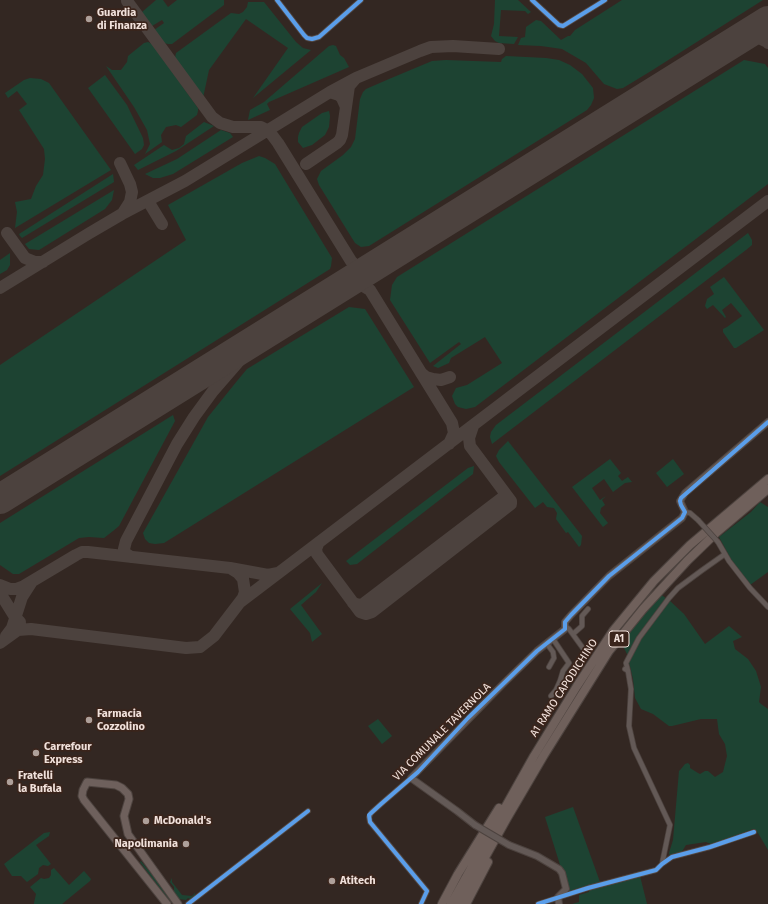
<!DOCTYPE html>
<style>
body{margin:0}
canvas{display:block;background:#332722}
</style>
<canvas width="768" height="904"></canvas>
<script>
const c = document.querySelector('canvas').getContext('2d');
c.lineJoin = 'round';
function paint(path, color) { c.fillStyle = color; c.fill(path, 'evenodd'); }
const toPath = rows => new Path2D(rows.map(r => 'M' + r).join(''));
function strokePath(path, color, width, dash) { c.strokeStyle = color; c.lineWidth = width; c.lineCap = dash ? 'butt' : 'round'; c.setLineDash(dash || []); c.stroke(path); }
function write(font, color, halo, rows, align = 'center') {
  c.font = font + ' "Fira Sans",sans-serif'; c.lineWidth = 3.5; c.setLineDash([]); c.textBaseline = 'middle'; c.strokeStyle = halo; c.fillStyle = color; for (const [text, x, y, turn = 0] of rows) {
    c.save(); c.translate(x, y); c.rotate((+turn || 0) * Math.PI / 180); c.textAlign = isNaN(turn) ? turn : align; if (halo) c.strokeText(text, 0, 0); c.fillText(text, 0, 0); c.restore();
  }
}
paint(toPath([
 [156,0,163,0,168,7,177,0,224,0,224,5,172,44,168,44,164,43,154,30,164,23,162,20,152,26,142,12],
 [495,0,518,0,531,12,528,14,525,11,501,10,499,36,518,37,514,44,499,43,495,41,491,36,494,24],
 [622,0,763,0,651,71,623,88,617,89,604,84,586,63,562,49,541,46,518,45,521,38,525,37,526,27,536,20,541,21,561,40,568,36,570,36,575,30],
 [248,2,264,2,296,42,303,48,311,50,253,98,288,48,246,19,209,70,203,98,175,58,176,53,231,13,239,14,243,12,247,7],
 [148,42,152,44,198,108,198,111,197,115,181,127,176,125,166,127,161,135,162,142,145,154,150,144,147,130,134,107,106,66,112,70,121,70,127,62,128,56,144,43],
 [333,45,336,46,340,55,344,58,349,67,269,102,267,104,270,110,248,120,250,110,264,102,329,46],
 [506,56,546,58,559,60,570,65,582,74,593,88,594,98,591,105,587,110,369,246,361,247,355,243,319,185,317,179,321,171,343,155,351,147,355,139,360,99,363,92,366,89,389,79,432,61,446,60,501,62,502,59],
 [744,60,765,64,768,68,768,184,475,407,466,409,458,407,455,404,452,396,456,388,467,385,502,363,485,337,451,358,449,363,438,368,433,366,461,344,459,342,430,363,390,300,392,285,397,277],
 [105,75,127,105,143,138,144,145,142,149,135,154,88,88],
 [30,78,41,79,49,83,111,170,15,228,17,212,15,202,31,199,36,186,43,175,45,159,44,149,19,110,27,104,17,91,8,98,5,93,24,80],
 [329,111,330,116,329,127,325,135,312,145,303,148,298,142,298,137,299,133,302,127,322,113],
 [204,122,214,126,176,151,138,170,134,165,164,145,172,150,179,148,184,144,186,136],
 [221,130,230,133,233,137,173,174,160,178,153,178,145,174,177,159],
 [259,156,265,158,275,164,281,174,332,258,331,266,330,269,0,476,0,365,186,240,168,205,242,163],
 [113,174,114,182,22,238,20,236,19,234],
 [114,190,112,200,105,209,39,250,29,249,25,244],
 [748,233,752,240,752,245,746,250,492,444,490,437,491,432,496,425],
 [10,253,10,265,7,270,0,274,0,260],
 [724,277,764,330,736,348,734,348,723,332,723,329,727,327,742,316,731,303,722,310,726,317,725,318,713,305,707,309,705,306,707,299,714,294,710,287],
 [349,307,365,309,414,387,164,543,155,544,149,543,145,539,143,533,208,417,237,381,247,369],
 [173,415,175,421,119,526,113,531,104,538,89,537,79,538,19,574,13,574,0,565,0,523],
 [508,441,582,536,581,545,579,547,568,532,566,533,556,519,557,513,554,508,547,507,543,502,535,508,499,462,496,456,499,450],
 [610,459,621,473,618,476,622,481,628,477,632,482,625,483,613,492,604,479,592,488,600,500,606,496,602,500,605,505,601,508,600,513,608,523,603,527,572,487],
 [673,459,684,474,667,487,656,473],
 [474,466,473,474,357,564,350,565,346,561,468,468],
 [760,502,768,507,768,572,750,585,732,561,719,537,751,512],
 [322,583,316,592,301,605,322,634,312,642,310,633,290,609],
 [660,594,670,601,684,614,705,644,729,626,742,637,733,641,735,649,748,659,756,671,761,687,759,702,761,704,768,709,768,850,758,833,753,829,717,843,718,847,706,842,686,845,678,858,671,860,669,853,673,840,679,771,681,769,685,764,688,763,690,765,690,768,698,773,700,774,705,771,708,771,715,777,723,772,727,756,725,744,719,734,717,719,701,719,672,726,669,726,653,714,641,709,635,698,633,679,627,654,622,644,624,638],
 [378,719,392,736,382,744,368,726],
 [573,807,600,882,570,891,569,891,567,883,561,868,545,817],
 [50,832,49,836,36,845,51,864,48,866,43,865,39,868,38,874,27,882,21,876,12,876,4,864,44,833],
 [141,861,153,876,159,882,173,901,172,903,170,903,163,895,163,893,140,862],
 [54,868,69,885,84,871,91,879,90,881,62,904,34,904,34,903,36,894,30,887,41,878,44,879,49,878,51,875,51,870],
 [640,876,647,904,572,904,579,902,579,895,589,892,589,889],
 [172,878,172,882,182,895,192,896,195,893,195,895,190,899,188,898,186,900,179,899,174,892,174,887,170,882]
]), '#1d4332');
strokePath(toPath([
 [127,1,212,117,220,123,233,127,261,127,269,131,278,143,351,261,355,265,362,268,367,268,375,266],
 [768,27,766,32,768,43],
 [739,39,749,36,755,36,767,42],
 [330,92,339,95,342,98,346,107,349,86,355,79],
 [120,163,130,184,132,192,130,202,123,213],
 [306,164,337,143,340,140,342,135,346,107],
 [148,201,162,224],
 [7,233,25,258,35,262,43,262],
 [345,285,360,284,370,290,452,423,454,433,449,444],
 [0,288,88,234,122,214,185,181,330,92,356,78,420,51,431,47,453,46,499,49],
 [421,373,426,377,433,379,441,380,450,377],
 [318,544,316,549,317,554,360,612,366,614,372,612,511,504,511,501,470,446,469,438,473,426],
 [131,557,125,553,124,549,126,541,177,444,194,417,213,391,259,338],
 [0,585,10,589,16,589,24,586,76,555,82,552,88,552,230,568,268,575,278,573],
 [0,593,15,617,20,622],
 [239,603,768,201],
 [353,603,359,605,363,604,502,498,505,494],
 [6,636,12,628,22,597,31,583],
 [0,643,18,630,31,629,186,648,200,647,214,636,243,598,245,592,243,579,238,573,230,568]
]), '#4c423e', 12);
strokePath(toPath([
 [0,499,768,21]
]), '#4c423e', 30);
const street = toPath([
 [277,0,304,35,307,38,312,39,319,37,361,0],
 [532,0,559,25,563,26,605,0],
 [685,512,690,513,698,520],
 [718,542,729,561,750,588,768,607],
 [565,626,569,629,585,651],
 [573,634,582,626,582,616,588,609],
 [547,644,553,652,554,658,549,667],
 [625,669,628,671,631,689,629,726,634,748,670,825,662,864],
 [628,671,626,663,639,638,669,598,678,588,701,571,725,554],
 [551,696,556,690,560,681,563,671,569,663,553,639],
 [411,778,381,804,371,813,369,817,370,822,427,891,421,904],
 [188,904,308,811],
 [538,904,588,888,656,870,662,864,672,857,710,847,754,832]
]);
const secondary = toPath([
 [475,825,457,811,411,778,504,683,537,651,565,629,565,622,571,615,609,576,682,518,685,512,680,501,685,493,768,422],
 [509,845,537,856,559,869,562,873,566,889,558,897,559,904]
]);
const primary = toPath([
 [167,904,84,800,82,796,83,790,87,782,116,785,122,788,128,794,129,799,124,816,128,834,178,904]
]);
const highway = toPath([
 [442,904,458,874,499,808],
 [451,904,534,756,577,686,613,631,654,581,690,545,768,479],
 [459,904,507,818,544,755,609,651,643,609,687,561,716,533,768,489],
 [466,904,488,862]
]);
strokePath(street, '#4d433f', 6);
strokePath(secondary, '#4d433f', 8);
strokePath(primary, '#4d433f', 9);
strokePath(highway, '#4d433f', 10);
strokePath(street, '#635956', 4.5);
strokePath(secondary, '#635956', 6);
strokePath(primary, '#6e605c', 7);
strokePath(highway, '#6f605b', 8);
const streetBridge = toPath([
 [698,520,718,542]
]);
const secondaryBridge = toPath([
 [475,825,509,845]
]);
strokePath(streetBridge, '#4d433f', 6, []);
strokePath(secondaryBridge, '#4d433f', 8, []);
strokePath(streetBridge, '#635956', 4.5);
strokePath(secondaryBridge, '#635956', 6);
strokePath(toPath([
 [277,0,304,35,307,38,312,39,319,37,361,0],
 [532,0,559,25,563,26,605,0],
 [188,904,308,811],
 [421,904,427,891,370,822,369,815,381,804,418,772,468,718,537,651,565,629,565,622,571,615,609,576,682,518,685,512,681,505,680,501,681,498,768,422],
 [538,904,588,888,656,870,662,864,672,857,710,847,754,832]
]), '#5a9eea', 4);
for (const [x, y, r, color] of [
 [89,19,4,"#aea09a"],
 [89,720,4,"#aea09a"],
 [36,753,4,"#aea09a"],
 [10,782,4,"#aea09a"],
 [146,821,4,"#aea09a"],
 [186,844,4,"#aea09a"],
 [332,881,4,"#aea09a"]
]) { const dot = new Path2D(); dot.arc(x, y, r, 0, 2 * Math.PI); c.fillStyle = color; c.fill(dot); strokePath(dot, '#3a241b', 1.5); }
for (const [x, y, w] of [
 [619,639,20]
]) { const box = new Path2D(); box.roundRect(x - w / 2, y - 8, w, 16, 3); c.fillStyle = '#3a241b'; c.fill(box); strokePath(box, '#f1e1db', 1); }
write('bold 10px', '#f1e1db', null, [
 ["A1",619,639]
]);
write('bold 11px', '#f1e1db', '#3a241b', [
 ["Guardia",97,13],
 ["di Finanza",97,26],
 ["Farmacia",97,714],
 ["Cozzolino",97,727],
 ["Carrefour",44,747],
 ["Express",44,760],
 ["Fratelli",18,776],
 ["la Bufala",18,789],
 ["McDonald's",154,821],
 ["Napolimania",178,844,"right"],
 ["Atitech",340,881]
], 'left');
write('11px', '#f1e1db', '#3a241b', [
 ["A1 RAMO CAPODICHINO",564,688,-57],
 ["VIA COMUNALE TAVERNOLA",442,732,-45]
]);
</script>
